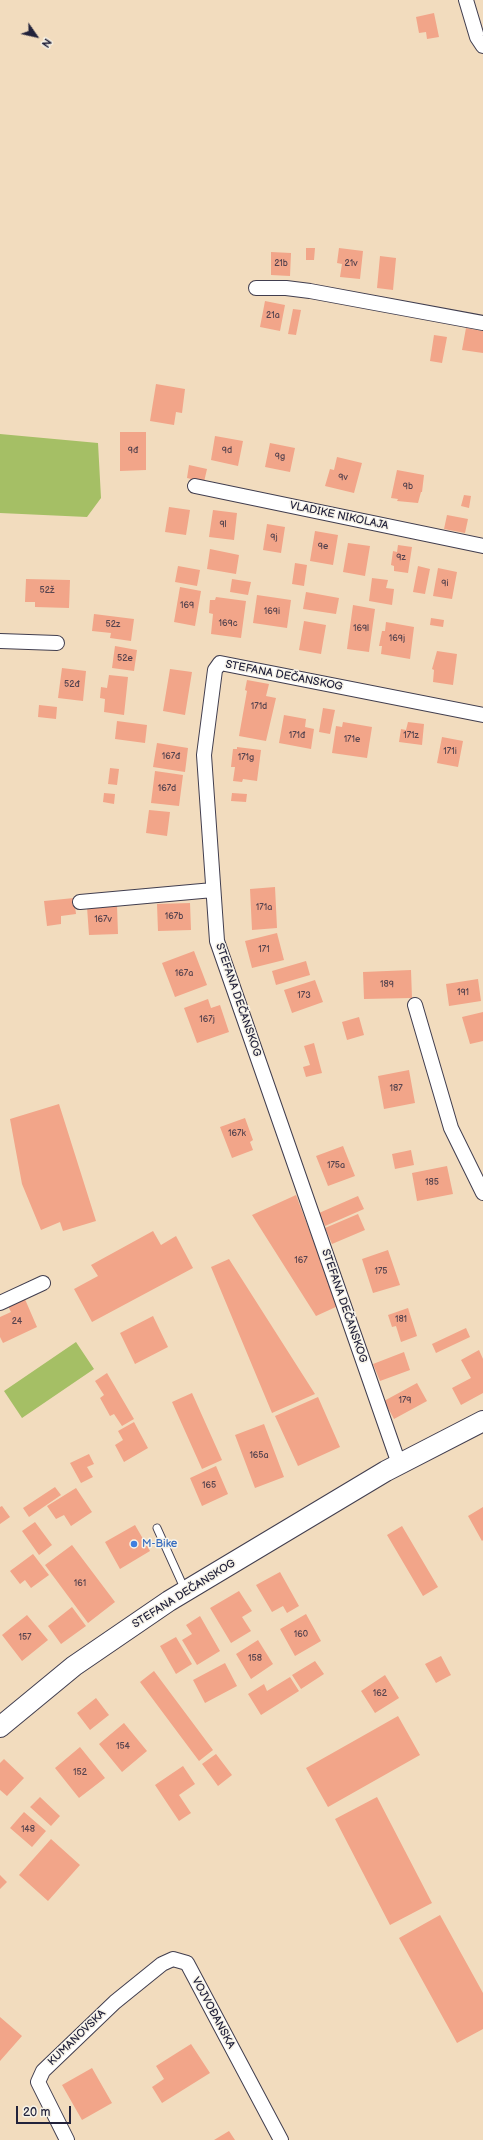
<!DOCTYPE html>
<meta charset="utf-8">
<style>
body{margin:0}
#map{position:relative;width:483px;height:2140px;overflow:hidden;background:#f2dcbe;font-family:"Balsamiq Sans",sans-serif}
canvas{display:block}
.north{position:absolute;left:16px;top:16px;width:40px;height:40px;-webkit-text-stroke:3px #f7f3e8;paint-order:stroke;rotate:124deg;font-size:11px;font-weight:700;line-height:16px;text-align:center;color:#22223b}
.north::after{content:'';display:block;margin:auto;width:14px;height:18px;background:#22223b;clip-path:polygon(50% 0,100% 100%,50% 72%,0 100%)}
.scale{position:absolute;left:16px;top:2106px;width:55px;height:18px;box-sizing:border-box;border:2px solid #22223b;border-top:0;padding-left:5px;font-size:12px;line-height:14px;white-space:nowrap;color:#22223b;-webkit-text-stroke:3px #f7f3e8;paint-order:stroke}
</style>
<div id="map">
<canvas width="483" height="2140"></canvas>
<div class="north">N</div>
<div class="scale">20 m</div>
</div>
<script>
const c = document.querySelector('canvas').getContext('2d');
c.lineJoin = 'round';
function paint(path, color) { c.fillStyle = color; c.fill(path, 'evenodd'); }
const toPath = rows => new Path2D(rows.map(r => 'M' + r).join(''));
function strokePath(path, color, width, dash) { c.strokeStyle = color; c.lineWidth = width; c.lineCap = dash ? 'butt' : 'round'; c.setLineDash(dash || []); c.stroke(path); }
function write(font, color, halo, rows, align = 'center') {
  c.font = font + ' "Balsamiq Sans",sans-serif'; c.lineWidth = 3; c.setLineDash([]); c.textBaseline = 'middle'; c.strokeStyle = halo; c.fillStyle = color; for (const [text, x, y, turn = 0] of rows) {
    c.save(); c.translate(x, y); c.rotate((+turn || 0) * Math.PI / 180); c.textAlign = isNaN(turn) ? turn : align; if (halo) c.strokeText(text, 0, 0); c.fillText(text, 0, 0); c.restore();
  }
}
paint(toPath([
 [0,434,98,443,101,498,87,517,0,513],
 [76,1342,94,1369,22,1418,4,1391]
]), '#a5bf65');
paint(toPath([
 [434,13,439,37,427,39,426,32,419,33,416,17],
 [306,248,315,248,314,260,306,260],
 [339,248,363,251,360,279,340,277,342,264,337,263],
 [271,252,291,253,290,276,271,275],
 [380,256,396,258,393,290,377,288],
 [265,301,285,305,280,331,260,327],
 [293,309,301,310,296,335,288,334],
 [466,328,483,331,483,353,462,350],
 [434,335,447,337,442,363,430,361],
 [156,384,185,389,182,413,176,412,174,425,150,421],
 [120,432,146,432,146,470,120,471],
 [215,436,243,441,238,466,211,460],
 [270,443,295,448,290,472,265,467],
 [337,457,362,463,354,493,325,486,330,469,334,470],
 [189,465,207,469,204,482,187,478],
 [397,470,424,475,422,492,421,492,418,503,397,501,398,499,391,498],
 [464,495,471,496,469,508,461,506],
 [169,507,190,510,186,535,165,532],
 [213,510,237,513,234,540,209,537],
 [447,515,468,519,465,533,444,529],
 [267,524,285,527,281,553,263,550],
 [315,531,338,535,333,565,310,561],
 [348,543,370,546,365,576,343,572],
 [398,545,412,547,408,573,394,571,394,566,391,565,393,551,397,552],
 [210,549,239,555,236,574,207,569],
 [295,563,307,565,304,586,292,584],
 [178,566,200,570,197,586,175,582],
 [418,566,430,569,425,594,413,592],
 [438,568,457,572,452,599,433,596],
 [372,578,388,580,386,588,394,589,392,605,369,601],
 [26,579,70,580,69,608,35,607,35,602,25,602],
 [232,579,251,582,248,595,230,592],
 [180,587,201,591,195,626,174,622],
 [306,592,339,598,336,614,303,609],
 [257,595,291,600,287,628,253,623],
 [216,597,246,601,241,638,211,634,213,614,209,613,210,600,215,600],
 [353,605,375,609,369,652,347,649],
 [94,614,134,619,131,641,110,638,111,633,92,631],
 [431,618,444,620,443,627,430,625],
 [304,621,326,625,321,654,299,650],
 [386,622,414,627,410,659,381,654,382,646,379,646,382,631,385,631],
 [115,646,137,650,134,671,112,668],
 [437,651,457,654,453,685,433,682,434,670,432,669],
 [62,668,86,671,83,701,58,698],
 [170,669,192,672,185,715,163,711],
 [109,675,128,677,124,715,104,712,105,699,100,698,101,687,107,688],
 [247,680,269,684,266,696,276,698,266,741,239,736,247,691,245,690],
 [39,705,57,707,56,719,38,717],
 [323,708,335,710,330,734,319,732],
 [284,715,306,719,305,727,314,729,311,749,279,743],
 [117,721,147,725,145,743,115,739],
 [343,722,372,727,367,758,332,753,336,726,342,727],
 [408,722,424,724,422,745,399,742,401,729,406,730],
 [442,737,463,741,458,767,437,763],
 [157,743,188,748,185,772,153,767],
 [237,747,261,750,257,781,243,779,242,782,233,781,235,767,231,767,233,749,237,749],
 [110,768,119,769,117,785,108,784],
 [155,771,183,775,179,806,151,803],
 [104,793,115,794,114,804,103,802],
 [232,793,247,794,246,802,231,801],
 [149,810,170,812,167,836,146,833],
 [275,887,277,928,252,930,250,889],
 [74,898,76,914,61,916,61,924,47,926,44,901],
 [190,903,191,930,158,931,157,904],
 [117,905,118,934,89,935,87,907],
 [277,933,284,960,252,968,245,941],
 [194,951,207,985,175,997,162,963],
 [306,961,310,975,276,985,272,971],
 [411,970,412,998,364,999,363,972],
 [478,979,481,1001,449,1006,446,984],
 [315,980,323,1002,292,1013,284,990],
 [208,999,211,1008,220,1005,229,1032,197,1043,184,1008],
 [483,1012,483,1041,470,1044,462,1017],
 [359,1017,364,1035,347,1040,342,1022],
 [314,1043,322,1073,306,1077,303,1067,310,1065,304,1046],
 [409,1070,415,1103,384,1109,378,1076],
 [59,1104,96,1221,63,1231,60,1222,41,1230,22,1184,10,1119],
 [245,1118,253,1140,250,1142,253,1150,232,1158,220,1127],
 [343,1146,355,1176,328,1186,316,1156],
 [411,1150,414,1165,395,1169,392,1154],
 [447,1166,453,1194,417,1201,412,1173],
 [296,1195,338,1306,316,1316,252,1215],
 [358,1196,364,1209,325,1226,319,1213],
 [358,1214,365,1230,332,1244,325,1228],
 [153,1231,161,1245,176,1236,193,1268,92,1322,74,1289,98,1276,91,1265],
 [388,1250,400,1285,373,1293,362,1259],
 [229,1259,315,1394,272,1413,211,1267],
 [24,1297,37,1327,3,1343,0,1337,0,1317,11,1312,7,1304],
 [408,1308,417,1336,401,1342,396,1326,392,1327,388,1315],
 [153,1316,168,1347,135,1364,120,1333],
 [466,1328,470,1337,436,1353,432,1344],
 [479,1350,483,1359,483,1393,461,1405,452,1388,471,1378,461,1360],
 [404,1352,410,1370,380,1381,373,1364],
 [107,1373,134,1419,122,1426,114,1414,110,1416,100,1398,104,1395,95,1381],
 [417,1383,427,1401,394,1419,384,1401],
 [192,1393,222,1460,202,1469,172,1402],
 [318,1397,340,1447,298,1466,275,1416],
 [134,1422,148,1448,124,1462,115,1445,123,1440,118,1431],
 [264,1424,284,1477,255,1488,235,1435],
 [89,1454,94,1464,87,1467,93,1477,81,1483,70,1463],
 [216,1466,228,1494,202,1506,190,1478],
 [55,1487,61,1495,29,1517,23,1508],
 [76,1488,92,1512,71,1526,64,1515,56,1519,47,1506],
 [2,1506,10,1517,0,1524,0,1507],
 [483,1507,483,1540,482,1541,468,1516],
 [35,1522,52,1545,39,1555,22,1531],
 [135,1525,150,1551,120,1569,105,1542],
 [402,1526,438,1587,423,1596,387,1535],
 [72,1545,115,1602,88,1623,45,1565],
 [33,1554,49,1575,31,1588,25,1580,20,1584,10,1571],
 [280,1572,299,1606,287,1613,283,1606,272,1612,256,1585],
 [239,1591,252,1611,242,1617,251,1631,231,1643,210,1608],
 [72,1607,86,1626,61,1644,48,1626],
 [306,1614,321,1641,295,1656,280,1629],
 [27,1615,48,1640,22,1661,2,1635],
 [200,1616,220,1651,197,1665,182,1640,192,1634,186,1625],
 [176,1637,192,1664,176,1674,160,1646],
 [258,1640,273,1664,251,1679,236,1654],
 [441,1656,451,1675,436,1683,425,1664],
 [315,1661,324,1674,301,1689,292,1675],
 [225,1663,237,1686,205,1703,193,1680],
 [154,1671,213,1750,199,1761,140,1682],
 [385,1675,399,1698,375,1713,361,1691],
 [290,1677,299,1691,261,1715,248,1694,264,1684,267,1691],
 [96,1698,109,1715,90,1730,77,1713],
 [398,1716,420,1755,328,1807,306,1768],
 [124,1723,147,1751,122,1772,99,1744],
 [80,1747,105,1778,79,1798,55,1768],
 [216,1754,232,1775,218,1786,202,1764],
 [4,1759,24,1778,7,1796,0,1790,0,1763],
 [183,1766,195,1784,179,1795,191,1813,179,1821,155,1785],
 [40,1797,60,1816,51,1826,30,1807],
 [377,1797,432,1903,390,1925,335,1819],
 [24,1812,46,1831,32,1847,10,1828],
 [51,1839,80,1865,48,1901,19,1875],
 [0,1875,7,1882,0,1889],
 [440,1915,483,1993,483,2029,457,2043,399,1938],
 [0,2017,22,2036,0,2061],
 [191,2044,210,2073,162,2103,152,2087,164,2079,156,2066],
 [92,2068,112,2103,82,2120,62,2085],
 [229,2131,235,2140,214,2140]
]), '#f2a589');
const lane = toPath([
 [157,1528,185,1590]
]);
const street = toPath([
 [466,0,477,37,483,46],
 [256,288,286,288,310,291,483,323],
 [195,486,483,546],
 [0,641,57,643],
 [80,902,213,890],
 [415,1005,451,1128,483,1193],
 [0,1303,43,1283],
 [399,1464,217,941,204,755,215,670,220,663,483,715],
 [67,2140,38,2082,43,2071,115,2002,162,1964,173,1959,187,1963,281,2140]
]);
const secondary = toPath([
 [0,1727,74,1666,169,1601,386,1471,483,1421]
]);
strokePath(lane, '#413e4f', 9);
strokePath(street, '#413e4f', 16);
strokePath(secondary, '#413e4f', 22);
strokePath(lane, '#fff', 7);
strokePath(street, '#fff', 14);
strokePath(secondary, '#fff', 20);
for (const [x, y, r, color] of [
 [134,1544,4,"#3f7fe0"]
]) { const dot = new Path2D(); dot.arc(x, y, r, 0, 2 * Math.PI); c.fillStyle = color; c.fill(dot); strokePath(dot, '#f7f3e8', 1.5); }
write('9px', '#56434e', null, [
 ["21b",281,264],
 ["21v",351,264],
 ["21a",273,316],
 ["9đ",133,451],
 ["9d",227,451],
 ["9g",280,457],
 ["9v",343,478],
 ["9b",408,487],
 ["9l",223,525],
 ["9j",274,538],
 ["9e",323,547],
 ["9z",401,558],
 ["9i",445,584],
 ["52ž",47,591],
 ["169",187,606],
 ["169i",272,612],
 ["169c",228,624],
 ["52z",113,625],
 ["169l",361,629],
 ["169j",397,639],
 ["52e",125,659],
 ["52đ",72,685],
 ["171d",259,707],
 ["171đ",297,736],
 ["171z",411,736],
 ["171e",352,740],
 ["171i",450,752],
 ["167đ",171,757],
 ["171g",246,758],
 ["167d",167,789],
 ["171a",264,908],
 ["167b",174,917],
 ["167v",103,920],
 ["171",264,950],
 ["167a",184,974],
 ["189",387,985],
 ["191",463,993],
 ["173",304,996],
 ["167j",207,1020],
 ["187",396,1089],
 ["167k",237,1134],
 ["175a",336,1166],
 ["185",432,1183],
 ["167",301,1261],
 ["175",381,1272],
 ["181",401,1320],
 ["24",17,1322],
 ["179",405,1401],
 ["165a",259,1456],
 ["165",209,1486],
 ["161",80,1584],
 ["160",301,1635],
 ["157",25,1638],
 ["158",255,1659],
 ["162",380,1694],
 ["154",123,1747],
 ["152",80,1773],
 ["148",28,1830]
]);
write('11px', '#22223b', '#f7f3e8', [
 ["VLADIKE NIKOLAJA",339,516,12],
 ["STEFANA DEČANSKOG",284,676,11],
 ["STEFANA DEČANSKOG",238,1000,71],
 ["STEFANA DEČANSKOG",344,1306,71],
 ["STEFANA DEČANSKOG",184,1594,-32],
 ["VOJVOĐANSKA",213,2013,62],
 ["KUMANOVSKA",77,2038,-44]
]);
write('11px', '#366cbe', '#f7f3e8', [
 ["M-Bike",142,1544]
], 'left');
</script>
